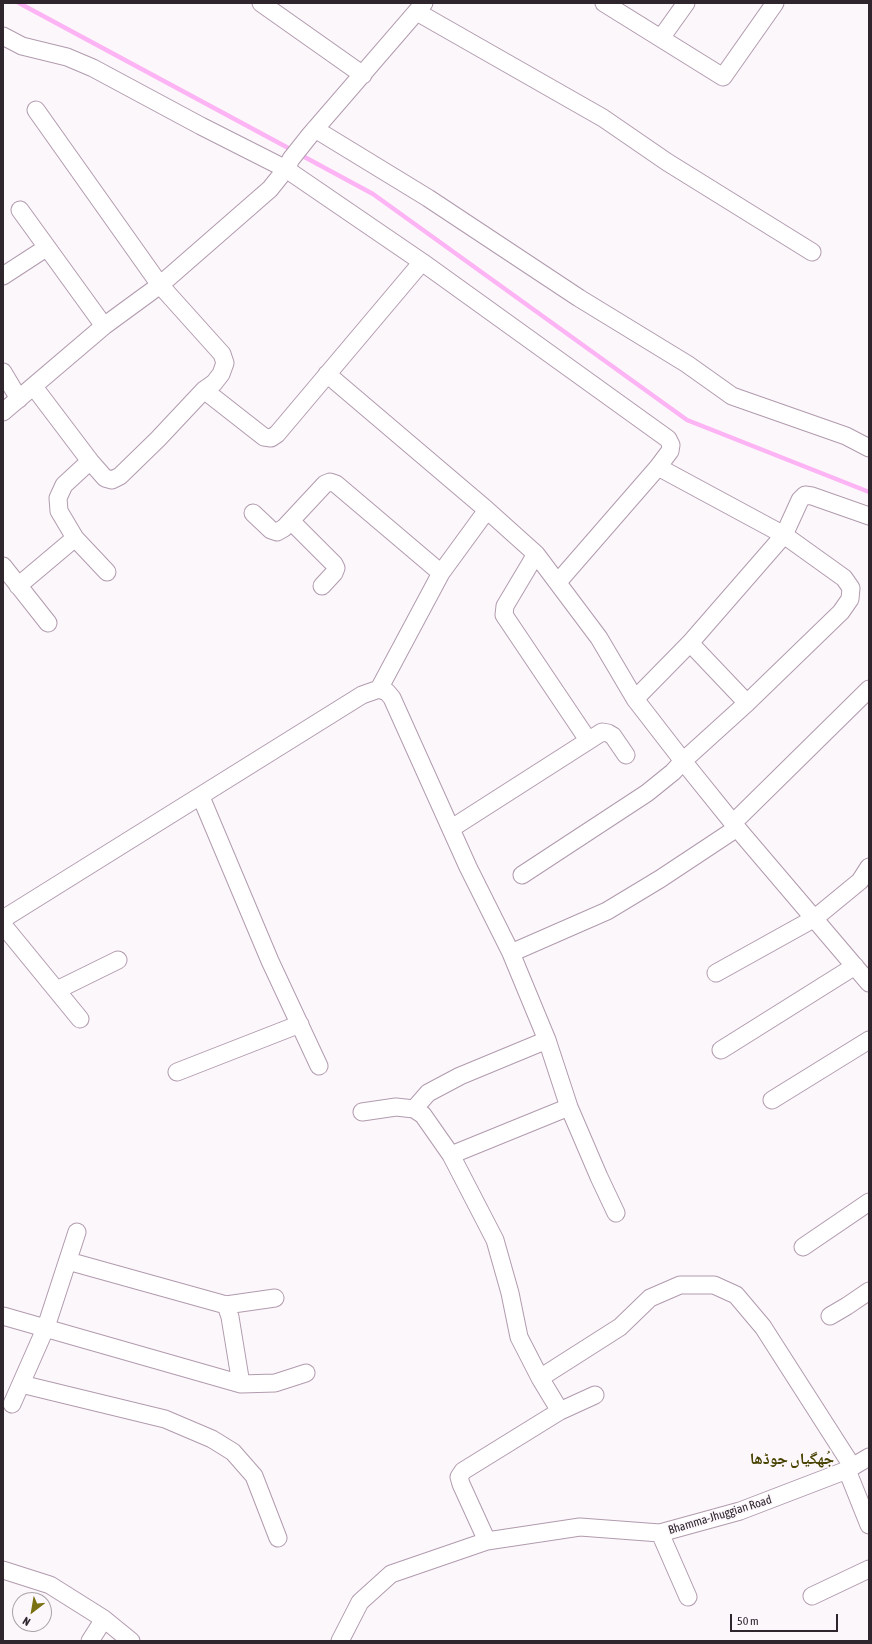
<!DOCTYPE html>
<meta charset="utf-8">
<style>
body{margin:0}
#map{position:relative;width:872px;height:1644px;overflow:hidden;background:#fcf7fb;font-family:"Asap Condensed",sans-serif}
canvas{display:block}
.frame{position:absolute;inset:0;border:4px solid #2e252d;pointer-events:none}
.north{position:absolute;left:12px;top:1592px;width:40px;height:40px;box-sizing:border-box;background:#fcf7fb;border:1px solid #aaa3a9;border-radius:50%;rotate:211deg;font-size:11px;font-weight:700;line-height:16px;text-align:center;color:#2e252d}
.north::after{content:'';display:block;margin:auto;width:14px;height:18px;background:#7a7112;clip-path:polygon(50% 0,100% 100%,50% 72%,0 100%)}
.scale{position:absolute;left:730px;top:1614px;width:108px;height:18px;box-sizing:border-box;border:2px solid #2e252d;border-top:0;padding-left:5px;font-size:12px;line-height:14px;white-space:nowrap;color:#2e252d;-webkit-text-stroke:3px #fcf7fb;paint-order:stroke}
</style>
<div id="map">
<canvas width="872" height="1644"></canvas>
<div class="frame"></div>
<div class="north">N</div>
<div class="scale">50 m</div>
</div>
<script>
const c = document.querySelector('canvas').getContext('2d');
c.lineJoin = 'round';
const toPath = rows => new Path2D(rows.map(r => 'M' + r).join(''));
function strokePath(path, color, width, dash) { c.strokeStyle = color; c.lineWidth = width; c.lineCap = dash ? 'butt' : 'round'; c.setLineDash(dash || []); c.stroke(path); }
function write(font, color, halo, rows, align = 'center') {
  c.font = font + ' "Asap Condensed","Noto Naskh Arabic",sans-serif'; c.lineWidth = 3.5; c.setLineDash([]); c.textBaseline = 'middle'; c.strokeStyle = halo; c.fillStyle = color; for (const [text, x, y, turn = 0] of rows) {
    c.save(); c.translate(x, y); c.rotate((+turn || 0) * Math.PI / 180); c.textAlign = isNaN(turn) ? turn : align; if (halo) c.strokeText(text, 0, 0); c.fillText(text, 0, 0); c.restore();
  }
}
strokePath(toPath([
 [19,3,292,150],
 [299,154,373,194,687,420,869,492]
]), '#fdb4f4', 4.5);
const minor = toPath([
 [261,3,363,75],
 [604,3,723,77,775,3],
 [417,12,603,118,667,162,812,252],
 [3,36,22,46,67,57,93,68,201,126,286,169,422,262,668,439,671,445,670,451,658,467,558,582],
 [661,38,686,3],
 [315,129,428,198,579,298,687,364,732,396,846,436,869,448],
 [20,210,104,326],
 [3,276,46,248],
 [3,372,19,399],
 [327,374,487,510,536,554,599,638,635,699,683,761,737,828,869,983],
 [34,387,90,461,105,478,112,480,120,476,158,439,204,390,214,383,221,374,225,363,222,354,160,285,36,110],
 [204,390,264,437,271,438,277,434,422,262],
 [3,412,104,326,160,285,270,189,286,169,291,159,310,135,424,3],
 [90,461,64,485,58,498,59,511,75,538,107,572],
 [253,513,271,530,277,532,284,528,325,484,330,482,336,484,441,573],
 [291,521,334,564,336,568,334,573,322,586],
 [536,554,505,606,504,615,588,740],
 [3,566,48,623],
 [18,586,75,538],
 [690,643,747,703],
 [379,689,441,573,487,510],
 [635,699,690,643,784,535,800,500,805,495,812,496,869,516],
 [201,797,270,961,319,1066],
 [734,822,869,689],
 [452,828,602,732,608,733,613,736,626,755],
 [522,875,647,793,673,772,683,761,747,703,841,612,850,599,851,588,844,578,784,535,658,467],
 [3,919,362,695,379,689,387,692,392,698,468,867,511,953,547,1040,569,1107,599,1177,616,1213],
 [3,925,80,1019],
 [511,953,607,911,660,879,737,828],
 [716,973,815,918,860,881,869,867],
 [57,990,118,960],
 [721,1050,855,966],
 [177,1072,300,1024],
 [772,1100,869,1040],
 [414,1109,428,1093,460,1076,547,1040],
 [362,1112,396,1107,414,1109,423,1115,451,1155,495,1240,510,1293,519,1337,540,1378,560,1411],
 [451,1155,569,1107],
 [803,1247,869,1202],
 [68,1261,226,1305,275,1298],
 [226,1305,230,1317,241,1384],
 [3,1316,241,1384,275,1383,306,1373],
 [830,1316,847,1306,869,1291],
 [540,1378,620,1327,650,1298,680,1285,714,1285,736,1295,763,1327,852,1466],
 [21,1384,165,1419,212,1439,233,1452,254,1476,278,1538],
 [12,1404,46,1327,77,1232],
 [847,1470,869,1525],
 [660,1533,688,1597],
 [487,1541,461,1484,459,1477,463,1471,560,1411,595,1395],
 [3,1570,50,1585,104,1619,131,1641],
 [812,1596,869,1569],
 [90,1641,104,1619],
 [340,1641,360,1602,391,1574,487,1541,580,1527,660,1533,740,1511,847,1470,869,1457]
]);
strokePath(minor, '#b19bae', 19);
strokePath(minor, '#fff', 17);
write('12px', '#2e252d', '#fcf7fb', [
 ["Bhamma-Jhuggian Road",720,1515,-17]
]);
write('bold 16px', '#484200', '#fcf7fb', [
 ["جُھگیاں جوڈھا",792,1459]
]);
</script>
